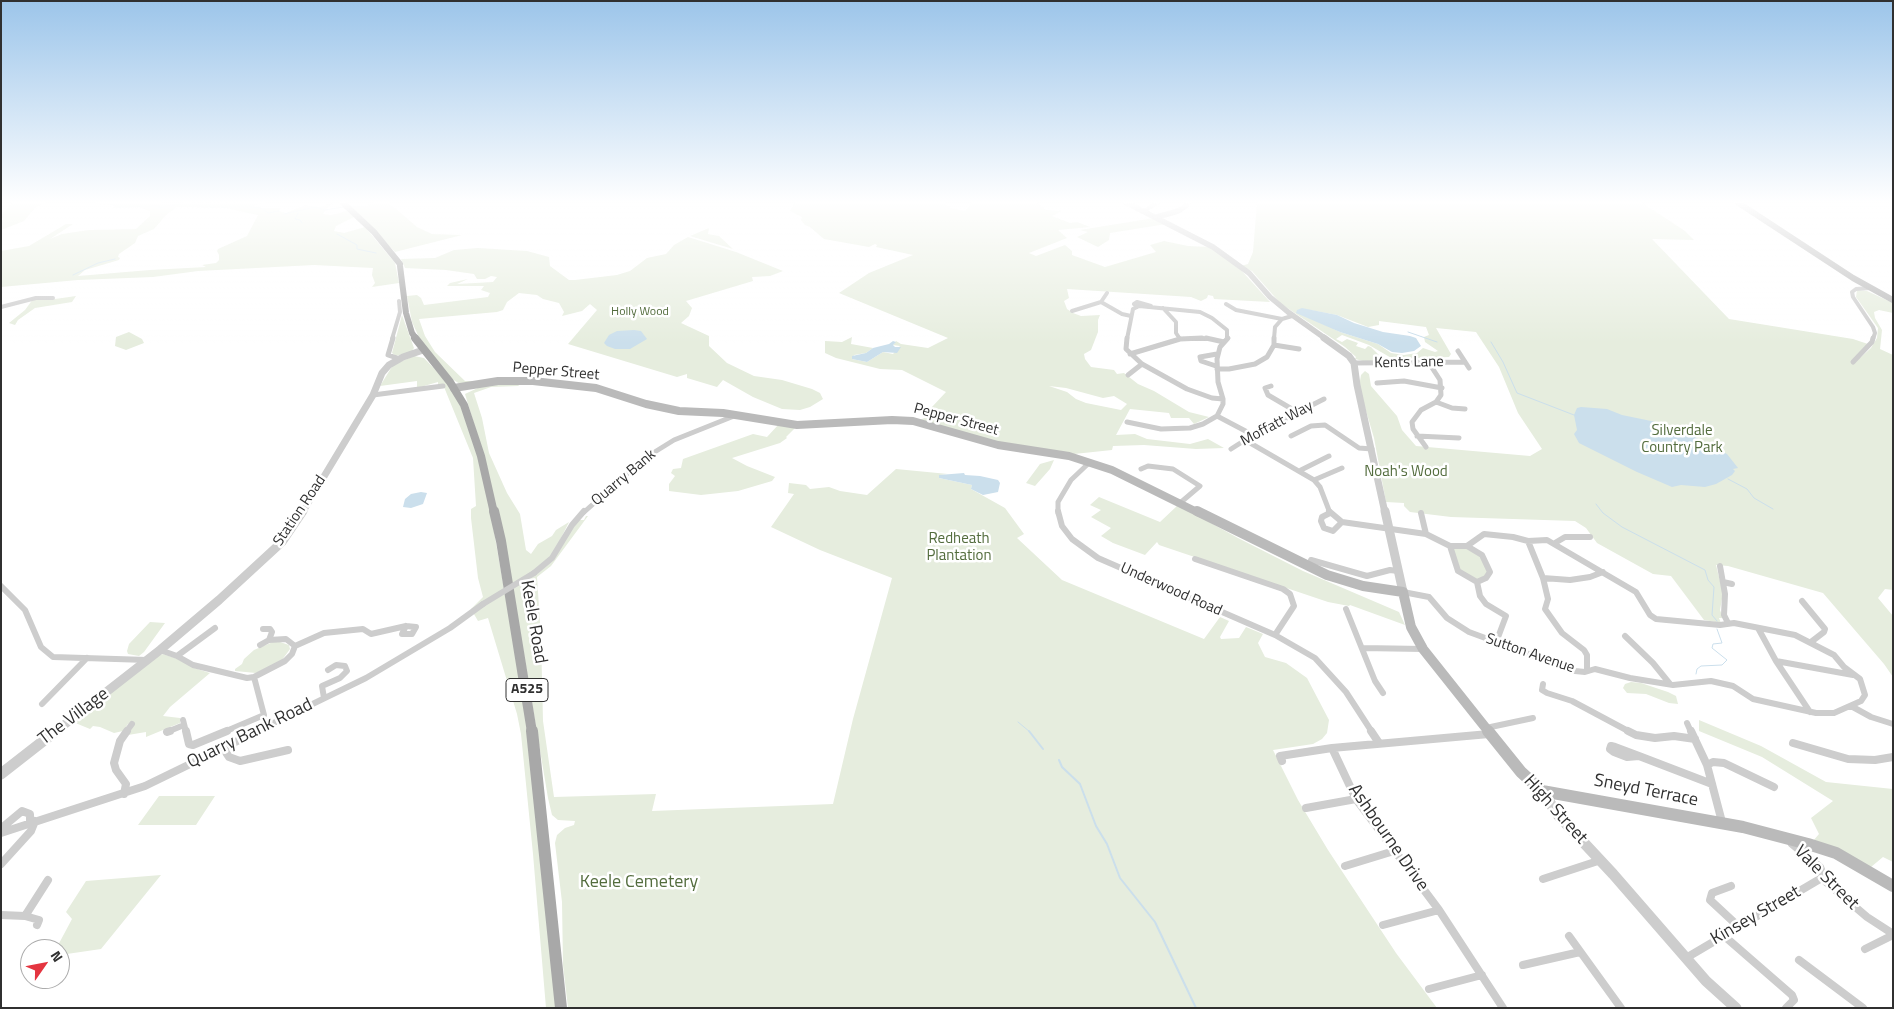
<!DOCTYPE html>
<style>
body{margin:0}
#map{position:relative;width:1894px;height:1009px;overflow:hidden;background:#fff;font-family:"Titillium Web",sans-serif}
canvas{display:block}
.frame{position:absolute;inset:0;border:2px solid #303030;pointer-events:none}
.north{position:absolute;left:20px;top:939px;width:50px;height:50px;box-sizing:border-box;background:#fff;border:1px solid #acacac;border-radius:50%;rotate:57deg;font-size:14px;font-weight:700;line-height:20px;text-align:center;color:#303030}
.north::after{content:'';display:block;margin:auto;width:18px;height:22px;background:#e43540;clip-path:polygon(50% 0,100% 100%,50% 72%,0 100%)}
</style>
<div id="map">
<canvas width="1894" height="1009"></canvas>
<div class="frame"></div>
<div class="north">N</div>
</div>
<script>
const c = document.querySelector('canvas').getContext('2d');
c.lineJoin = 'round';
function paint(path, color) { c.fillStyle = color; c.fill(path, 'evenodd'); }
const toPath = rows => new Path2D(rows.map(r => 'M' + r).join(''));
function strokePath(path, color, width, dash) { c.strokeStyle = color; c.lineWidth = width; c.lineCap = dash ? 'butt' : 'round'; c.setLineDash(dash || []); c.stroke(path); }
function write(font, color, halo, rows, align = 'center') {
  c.font = font + ' "Titillium Web",sans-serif'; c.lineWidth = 5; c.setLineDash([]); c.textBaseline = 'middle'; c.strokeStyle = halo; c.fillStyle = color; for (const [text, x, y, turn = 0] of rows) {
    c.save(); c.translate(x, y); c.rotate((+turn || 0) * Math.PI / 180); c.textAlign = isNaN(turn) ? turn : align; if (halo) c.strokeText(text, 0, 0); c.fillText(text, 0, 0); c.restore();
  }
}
paint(toPath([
 [13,202,47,202,35,208,24,221,1,230,1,221,4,219,1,218,1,215],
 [94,202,161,202,160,203,266,202,254,206,257,208,281,208,279,211,286,213,305,205,318,207,338,202,328,206,323,214,331,215,347,211,354,217,336,226,334,231,344,233,365,227,395,263,399,283,372,287,375,283,372,275,373,268,314,265,198,271,153,277,78,280,1,287,1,251,29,246,66,224,73,224,50,239,62,234,89,230,136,229,150,216,150,211,139,207,114,208,112,205,98,204],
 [177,207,226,208,258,215,247,236,218,249,217,251,219,255,219,260,216,263,202,265,206,267,150,270,78,276,85,270,119,260,120,258,118,257,119,254,135,243,138,236,154,229,167,214],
 [375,202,388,202,417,227,432,234,462,235,395,252,356,211,346,206,366,206],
 [795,202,944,202,951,208,965,211,972,202,1036,202,1046,210,1062,211,1052,216,1070,223,1077,222,1090,227,1058,230,1067,238,1029,253,1036,256,1065,245,1072,251,1072,255,1105,267,1156,252,1150,245,1164,241,1188,246,1210,247,1240,269,1270,302,1214,299,1213,296,1208,295,1207,298,1201,301,1191,297,1067,289,1069,298,1064,301,1067,309,1073,313,1081,316,1100,315,1098,320,1098,332,1091,350,1084,354,1085,359,1091,367,1114,370,1117,374,1124,373,1138,384,1154,391,1189,412,1209,417,1194,424,1189,418,1171,418,1169,413,1130,409,1116,435,1135,434,1147,439,1190,444,1208,439,1224,448,1196,449,1144,445,1113,446,1112,450,1074,454,999,443,919,420,936,414,938,412,931,408,946,392,902,370,880,369,836,358,825,353,825,341,842,342,852,337,851,344,873,348,866,353,854,355,852,359,867,362,883,352,893,354,900,346,893,345,896,341,901,344,928,348,948,338,839,293,869,273,913,255,876,247,877,245,875,244,869,247,824,239,810,227,805,225,801,220,802,217,790,211],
 [1049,386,1066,388,1103,398,1114,396,1127,404,1121,410,1086,403,1076,399,1067,392],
 [1257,202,1641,202,1685,231,1694,240,1652,239,1729,319,1853,339,1868,344,1860,358,1871,348,1877,338,1878,328,1856,297,1857,290,1867,291,1893,303,1893,313,1879,310,1874,312,1875,318,1882,330,1880,349,1893,355,1893,590,1885,589,1878,598,1893,616,1893,677,1884,664,1823,593,1728,566,1716,565,1723,593,1720,610,1723,618,1719,618,1721,623,1704,620,1671,576,1653,574,1597,543,1586,528,1575,521,1451,517,1410,512,1404,506,1404,503,1386,502,1374,438,1359,387,1361,375,1365,371,1369,374,1371,386,1397,416,1402,430,1416,446,1530,456,1542,449,1518,413,1499,367,1476,332,1436,328,1451,354,1449,357,1393,359,1369,345,1342,335,1336,339,1342,342,1347,339,1358,343,1356,346,1365,349,1368,346,1371,347,1386,362,1363,361,1355,359,1356,357,1345,347,1280,303,1252,271,1241,266,1248,264,1253,252],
 [1310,310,1337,315,1368,327,1379,325,1379,321,1426,327,1429,335,1424,337,1425,342,1438,351,1435,352,1423,348,1417,353,1404,355,1391,353,1378,344,1340,332,1326,325],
 [1154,218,1166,224,1110,233,1109,240,1098,247,1077,237,1088,232,1080,230],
 [709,228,708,234,719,236,733,249,690,236],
 [688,237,736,252,783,271,770,276,752,277,753,281,686,301,692,308,689,316,681,323,709,336,709,346,727,363,754,376,782,380,812,389,820,393,823,399,810,407,800,410,782,409,753,397,723,380,717,387,687,378,687,374,677,377,568,344,597,310,590,304,582,311,562,316,564,312,559,303,543,299,537,295,519,293,507,302,503,310,497,312,419,319,425,336,435,352,465,381,476,381,460,384,452,379,422,344,412,322,407,296,417,295,421,298,424,305,488,297,490,293,481,290,484,286,447,286,450,283,468,279,457,284,493,282,497,277,491,276,485,279,477,279,474,274,446,270,405,268,401,259,435,258,454,250,478,248,527,251,549,257,550,266,569,280,575,280,617,275,630,271,647,258,666,254,674,245],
 [76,296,72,302,35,308,18,320,15,325,9,323,25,310,33,299,48,300],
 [402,315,414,348,411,352,396,356,392,353],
 [129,332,142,339,144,343,126,350,115,346,116,337],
 [414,356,424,358,447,382,462,408,475,444,491,514,528,727,557,1008,546,1008,533,854,521,734,517,714,488,618,478,621,471,609,483,597,478,578,471,518,471,509,476,506,473,458,444,387,438,386,438,382,417,388,417,381,380,386,393,365],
 [522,383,518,386,491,387,474,393,482,418,489,453,507,493,520,514,526,550,531,554,538,544,552,536,556,530,569,522,556,548,536,574,578,520,584,520,586,516,588,516,551,566,537,577,541,637,543,721,554,797,656,794,652,811,833,804,853,719,892,578,820,550,771,527,794,494,788,493,789,483,806,485,810,489,829,487,840,491,867,495,896,469,948,474,940,475,939,478,972,485,971,489,1005,508,1024,534,1017,538,1062,580,1204,639,1220,617,1229,621,1220,637,1221,639,1239,638,1246,627,1263,634,1258,643,1265,657,1286,663,1307,678,1329,720,1327,733,1322,739,1313,744,1273,750,1298,800,1328,850,1396,953,1437,1008,568,1008,563,965,562,902,555,843,557,835,565,828,574,825,575,821,558,820,552,815,548,798,509,565,487,467,465,394,484,385],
 [779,424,796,427,786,437,787,438,780,443,732,458,747,466,775,477,772,481,738,491,701,495,669,491,669,484,675,476,671,473,673,469,681,468,683,459,753,434,767,437],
 [1054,460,1050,469,1035,486,1026,483,1040,464],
 [1099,497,1160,522,1178,505,1238,538,1303,571,1399,612,1405,625,1350,605,1349,606,1328,602,1159,545,1157,542,1145,555,1113,543,1101,536,1111,528,1091,517,1101,510,1090,505],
 [1450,546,1467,546,1482,555,1490,572,1477,582,1458,571],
 [150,622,165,623,144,652,139,656,128,654,127,651,129,644],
 [273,642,280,642,289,645,290,649,282,660,256,673,235,671,235,669,242,664,244,659,254,650],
 [163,654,178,659,194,668,210,673,170,707,163,716,180,718,180,723,146,737,146,732,128,735,134,723,128,724,123,731,114,733,100,727,93,726,90,729,73,722,157,656],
 [1631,682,1641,683,1668,692,1676,696,1678,704,1669,703,1646,694,1627,693,1623,688,1625,684],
 [1699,720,1761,746,1826,782,1893,789,1893,862,1883,857,1871,867,1813,841,1819,834,1811,818,1833,801,1762,757,1699,731],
 [159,796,215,796,196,825,138,825],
 [161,875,101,949,60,955,60,949,56,949,72,919,66,912,86,881]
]), '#e6edde');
paint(toPath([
 [1302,308,1337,315,1354,323,1383,332,1410,336,1416,338,1421,346,1414,351,1402,353,1392,352,1378,344,1340,332,1296,313,1297,310],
 [634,330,641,331,647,339,630,349,615,349,607,346,604,343,609,335,617,331],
 [893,341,896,342,893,345,895,347,901,347,897,353,883,352,867,362,852,359,852,356,866,353,873,348,889,344],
 [1581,407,1607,409,1622,415,1656,422,1687,433,1727,454,1738,468,1733,469,1735,471,1732,475,1716,484,1705,487,1681,485,1672,487,1637,472,1579,443,1574,434,1577,430,1574,415,1577,408],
 [964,473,965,475,980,476,998,480,1000,483,998,492,983,495,971,489,972,485,939,478,939,475],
 [421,492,427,493,423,504,411,508,403,507,405,499,411,494]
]), '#cbdfec');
strokePath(toPath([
 [116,202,113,205,118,207,160,206,158,208,189,202,202,207,252,207,261,208,268,213,279,211],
 [350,206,366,206],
 [298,213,295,219,300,220,302,223],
 [284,214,315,207,325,210,344,207],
 [337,234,357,245,357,249,376,253],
 [73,275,98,263,115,259],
 [1408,332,1437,342],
 [1491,342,1503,362,1517,393,1574,415],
 [1728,479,1747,489,1754,498,1773,509],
 [1596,504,1603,513,1622,527,1705,570,1708,580,1714,587,1712,615,1717,621],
 [1696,674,1697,669,1701,666,1722,665,1727,660,1712,648,1713,644,1722,643,1717,629],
 [1018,722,1030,732]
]), '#cbdfec', 1);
strokePath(toPath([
 [1029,731,1043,749],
 [1059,760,1062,767,1080,784,1096,826,1107,844,1120,878,1155,922,1196,1008]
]), '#cbdfec', 2);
strokePath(toPath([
 [1144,211,1158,202],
 [1871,288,1856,289,1852,292,1853,297,1873,327,1875,333,1873,339],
 [1101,302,1122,314,1131,316],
 [1226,304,1236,310,1282,319],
 [1,307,36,298,53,298],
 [1137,307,1134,304,1137,302,1151,306],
 [1163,308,1176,322,1176,333,1180,339],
 [1072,311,1101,302,1107,293],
 [392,339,400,312,399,301],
 [1127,339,1133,309,1139,306,1200,312,1212,318,1227,330,1227,339],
 [1179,339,1211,339],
 [1274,339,1275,327,1282,319,1292,316]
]), '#cdcdcd', 4);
strokePath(toPath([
 [393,338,388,355,400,359],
 [1127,338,1126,349,1142,364,1187,389,1212,398,1223,399],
 [1206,338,1224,342],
 [1274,345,1299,349],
 [1458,351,1469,368],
 [1130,354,1180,339,1202,338],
 [1853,362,1872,342,1873,338],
 [1354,363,1465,362],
 [1216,366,1201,361,1200,357,1217,354],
 [1217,369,1229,369,1255,364,1267,357,1274,345,1274,338],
 [1128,375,1142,364],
 [1377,383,1404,381,1442,388],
 [1271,386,1265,388,1268,395,1297,412],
 [373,395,443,386],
 [1223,399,1218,382,1217,359,1220,347,1228,338],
 [1436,402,1452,408,1465,409],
 [1217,416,1253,435],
 [1127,422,1161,429,1190,428,1203,424,1217,416,1223,404,1223,399],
 [1291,436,1311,426,1325,425,1359,448,1372,449],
 [1417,436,1459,438],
 [1245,440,1314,480,1320,487,1330,513],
 [1426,447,1413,429,1412,422,1421,410,1436,402,1441,395,1440,380,1429,363],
 [1231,449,1253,435,1324,399],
 [1141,469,1148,466,1173,469,1200,486,1180,503],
 [1301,470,1329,456],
 [1314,480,1342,468],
 [583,513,645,458,674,440,734,416],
 [1058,513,1058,502,1071,480,1090,462]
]), '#cdcdcd', 5);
strokePath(toPath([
 [1058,511,1062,526,1072,539,1098,558,1275,635,1315,658,1346,692,1372,732],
 [1329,511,1342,522,1426,534,1450,546,1467,546,1484,534,1513,537,1528,541,1547,540,1636,592,1650,615,1656,619,1720,625,1734,623,1795,635,1834,655,1844,667,1860,679,1865,695,1861,701,1834,713,1816,713,1753,699,1733,686,1711,681,1673,685,1630,678,1595,669,1585,672,1575,671,1469,632,1447,618,1429,597,1403,592],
 [1330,513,1322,517,1321,521,1324,528,1333,531,1342,522],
 [1421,513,1426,534],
 [1528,541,1543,578,1548,599,1545,609,1562,633,1584,650,1587,655,1587,670],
 [1555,543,1565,537,1590,537],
 [1450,546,1458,571,1477,582],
 [1467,546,1482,555,1490,572,1486,578,1477,582,1480,596,1486,604,1506,616,1497,640,1498,644],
 [1195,559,1283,589,1290,594,1294,606,1275,635],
 [1311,560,1367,576,1390,570,1398,571],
 [1720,566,1725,594,1724,615,1728,623],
 [534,573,552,558,572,525,584,511],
 [1543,578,1570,580,1590,577,1603,572],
 [1723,582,1732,584],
 [1,586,25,610,41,647,53,657,147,660],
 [1802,601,1825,629,1824,632,1811,642],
 [1346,609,1375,681,1383,693],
 [406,626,416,627,412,634,402,634,406,626],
 [1758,628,1776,661,1810,712],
 [1625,636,1653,663,1670,684],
 [260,645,269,640],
 [295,646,324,633,363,629,371,634,406,626],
 [1362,648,1423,649],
 [160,650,177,656,193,665,247,678,254,677,285,661,292,654,295,646,286,639,269,640,272,632,270,629,263,629],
 [177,656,215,628],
 [1776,661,1853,675],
 [1543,684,1542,690,1547,693,1572,701,1630,732],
 [324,698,322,686,340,678,347,671,345,666,336,665,328,670],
 [42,704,87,658],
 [1851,706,1871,717,1893,724],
 [183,720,186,732],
 [1687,723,1691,732],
 [1486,728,1533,718],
 [126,732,132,724],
 [167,732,184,725],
 [224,732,264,715,254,677],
 [255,732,366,678,450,628,483,604]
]), '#cdcdcd', 6);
strokePath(toPath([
 [186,731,189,744,193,745,227,731],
 [1371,731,1379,743],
 [1628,731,1636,735,1655,738,1674,736,1695,739],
 [1691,731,1707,765,1722,822],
 [167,732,170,731],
 [1489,734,1332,748,1356,799,1439,910,1503,1008],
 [1793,743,1848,759,1875,760,1893,757],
 [1611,746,1615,747,1639,756,1627,757,1614,752,1610,749,1611,746],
 [223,748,229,757,240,761,288,750],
 [1639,756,1712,784],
 [1282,761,1280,756,1332,748],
 [1707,765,1713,762,1724,763,1774,787],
 [124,794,126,784,116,770,114,763,120,741,127,731],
 [1306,808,1356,799],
 [4,826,22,811,30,814,30,823],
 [1,833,145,786,258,731],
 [1792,844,1820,867,1826,882,1867,917,1893,934],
 [1,864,31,831,35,821],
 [1345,866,1394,851],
 [1543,879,1601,860],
 [1731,886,1712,893,1710,900,1738,926],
 [1,915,25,916,48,880],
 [25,916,39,920,37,925],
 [1383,925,1439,910],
 [1723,935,1792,995,1794,1000,1786,1008],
 [1569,936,1621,1008],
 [1865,949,1893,935],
 [1686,958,1825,876],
 [1799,960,1863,1008],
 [1523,965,1580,952],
 [1429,989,1482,975]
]), '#cdcdcd', 8);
strokePath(toPath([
 [1125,202,1213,247,1249,273,1270,297,1288,312,1326,339],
 [1157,217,1178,211,1186,206,1188,202]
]), '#cdcdcd', 5.5);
strokePath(toPath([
 [1324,338,1349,356,1354,363,1357,385,1385,513],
 [302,513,373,395,382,373,389,365,403,357,423,350]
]), '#cdcdcd', 7);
strokePath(toPath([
 [1385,511,1403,592],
 [55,732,160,650,219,600,282,542,303,511]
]), '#cdcdcd', 9);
strokePath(toPath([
 [1,774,56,731],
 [1542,791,1558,815,1613,874,1706,981,1736,1008]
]), '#cdcdcd', 11);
strokePath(toPath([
 [1737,202,1853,278,1893,300]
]), '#bababa', 6);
strokePath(toPath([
 [454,388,498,381,533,381,596,388,646,404,679,411,723,413,797,425,892,420,913,421,998,445,1069,456,1112,470,1199,513]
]), '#bababa', 8);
strokePath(toPath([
 [1197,511,1327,575,1363,586,1403,592,1411,627,1423,649,1489,732]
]), '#bababa', 10);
strokePath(toPath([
 [1488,731,1521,772,1542,791,1743,827,1808,844,1836,853,1893,886]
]), '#bababa', 12);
strokePath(toPath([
 [342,202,374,232,400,264],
 [400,266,406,313,412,333,416,339]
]), '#a8a8a8', 6);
strokePath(toPath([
 [415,338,450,382,464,405,481,456,494,513]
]), '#a8a8a8', 8);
strokePath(toPath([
 [494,511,501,541,532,732]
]), '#a8a8a8', 10);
strokePath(toPath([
 [532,731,561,1008]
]), '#a8a8a8', 12);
strokePath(toPath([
 [483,604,534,573]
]), '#cdcdcd', 6);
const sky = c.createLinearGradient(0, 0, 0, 343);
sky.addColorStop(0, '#9cc5ea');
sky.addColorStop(0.59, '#fff');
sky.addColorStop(1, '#ffffff00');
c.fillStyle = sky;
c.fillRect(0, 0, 1894, 343);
write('12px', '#536c3d', '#fff', [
 ["Holly Wood",640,312]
]);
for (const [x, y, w] of [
 [527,690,42]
]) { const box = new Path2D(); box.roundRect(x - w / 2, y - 11.5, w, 23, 4); c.fillStyle = '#fff'; c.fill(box); strokePath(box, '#303030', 1); }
write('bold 14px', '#303030', null, [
 ["A525",527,690]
]);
write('15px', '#303030', '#fff', [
 ["Kents Lane",1409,363,-1],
 ["Pepper Street",556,372,5],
 ["Pepper Street",956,420,15],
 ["Moffatt Way",1277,424,-28],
 ["Quarry Bank",624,478,-40],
 ["Station Road",300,511,-56],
 ["Underwood Road",1171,590,24],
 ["Sutton Avenue",1530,654,19]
]);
write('15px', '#536c3d', '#fff', [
 ["Silverdale",1682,431],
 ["Country Park",1682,448],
 ["Noah's Wood",1406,472],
 ["Redheath",959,539],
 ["Plantation",959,556]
]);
write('18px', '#303030', '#fff', [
 ["Keele Road",533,622,80],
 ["The Village",74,717,-37],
 ["Quarry Bank Road",250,734,-26],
 ["Sneyd Terrace",1646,791,11],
 ["High Street",1555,810,48],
 ["Ashbourne Drive",1388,838,55],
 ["Vale Street",1826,878,45],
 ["Kinsey Street",1756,916,-30]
]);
write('18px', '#536c3d', '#fff', [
 ["Keele Cemetery",639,883]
]);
</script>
